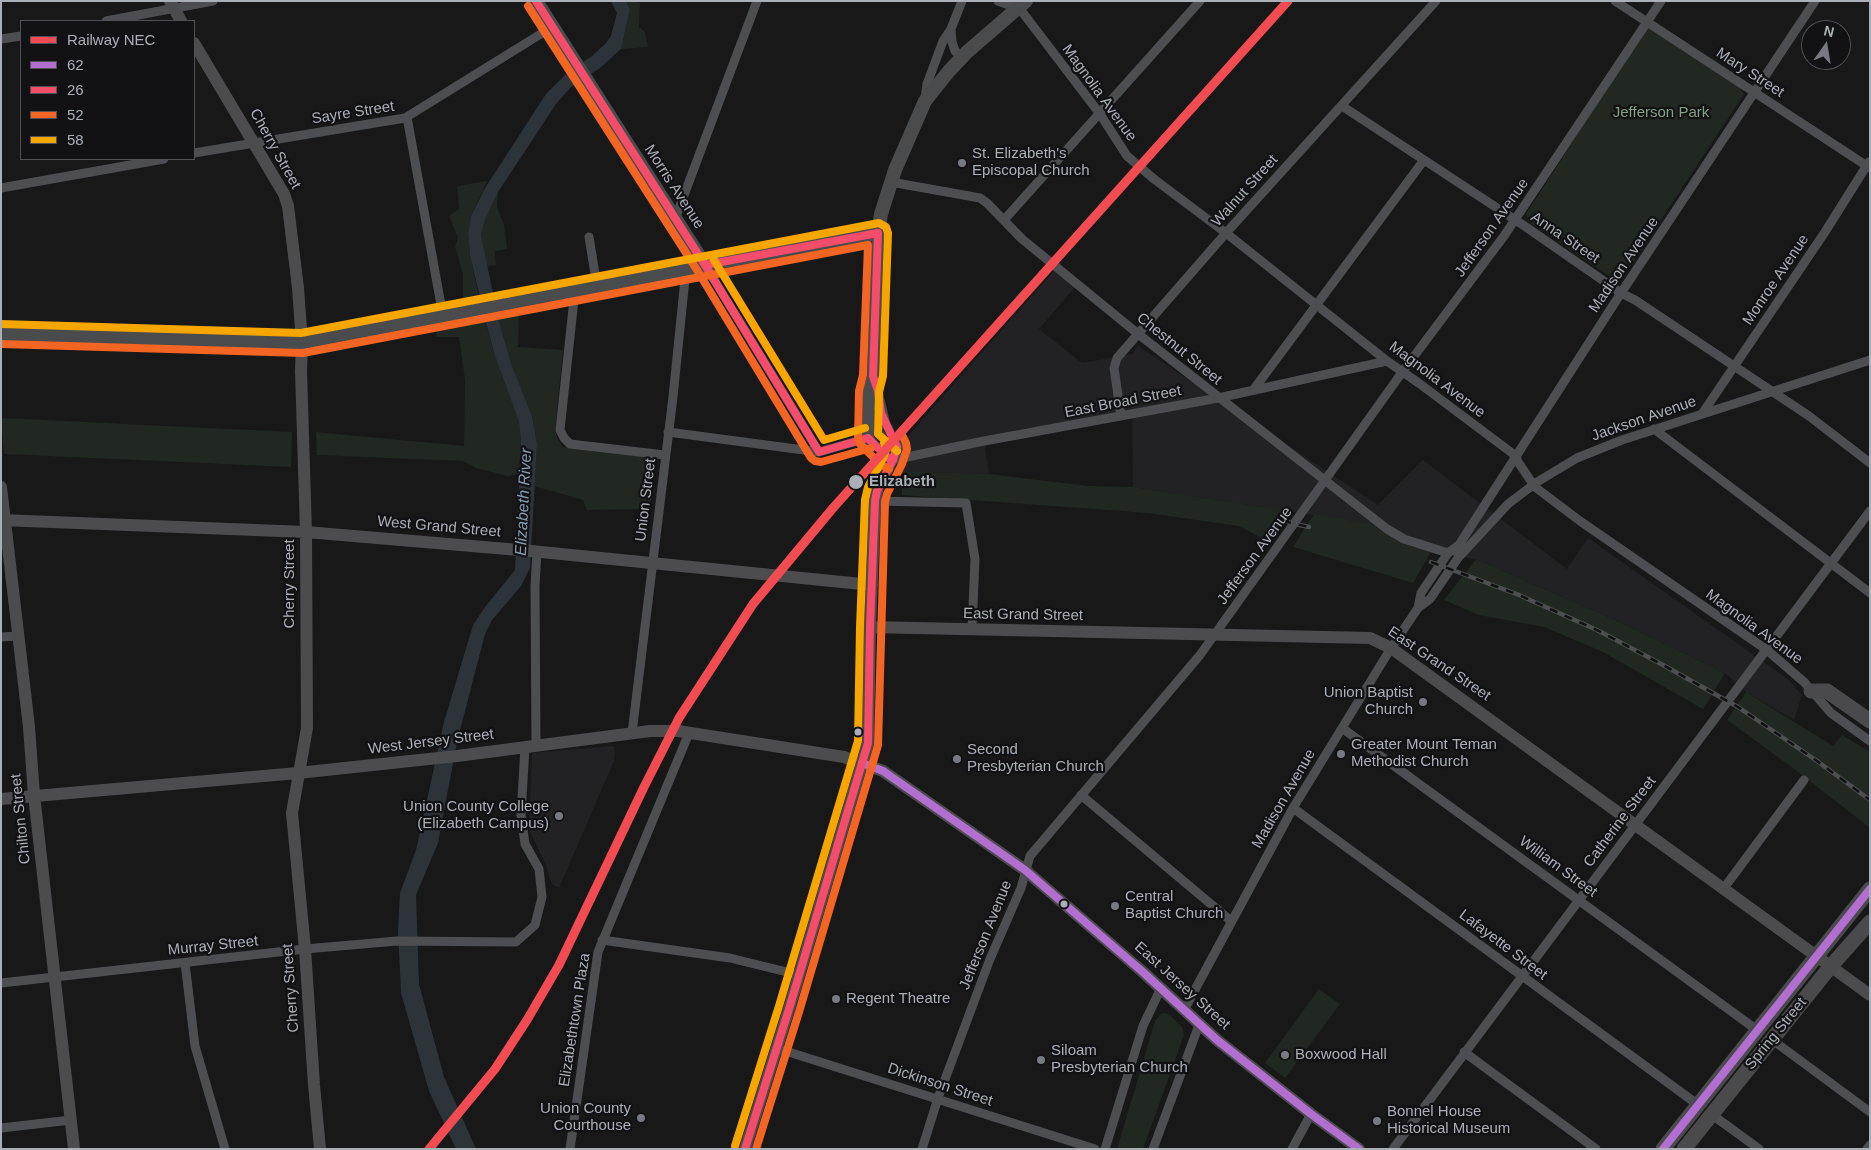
<!DOCTYPE html>
<style>
body{margin:0}
#map{position:relative;width:1871px;height:1150px;overflow:hidden;background:#181818;font-family:Helvetica,sans-serif}
canvas{display:block}
.frame{position:absolute;inset:0;border:2px solid #aaafb8;pointer-events:none}
.legend{position:absolute;left:20px;top:20px;width:175px;height:140px;box-sizing:border-box;background:#121214;border:1px solid #4f5156;margin:0;padding:6px 9px;list-style:none;font-size:15px;color:#aaafb8}
.legend li{display:flex;align-items:center;gap:10px;height:25px}
.legend b{width:25px;border:1px solid #4f5156}
.north{position:absolute;left:1801px;top:20px;width:50px;height:50px;box-sizing:border-box;background:#121214;border:1px solid #4f5156;border-radius:50%;rotate:13deg;font-size:14px;font-weight:700;line-height:20px;text-align:center;color:#aaafb8}
.north::after{content:'';display:block;margin:auto;width:18px;height:22px;background:#777a80;clip-path:polygon(50% 0,100% 100%,50% 72%,0 100%)}
</style>
<div id="map">
<canvas width="1871" height="1150"></canvas>
<div class="frame"></div>
<ul class="legend">
<li><b style="height:6px;background:#f24c52"></b>Railway NEC</li>
<li><b style="height:6px;background:#b36fd0"></b>62</li>
<li><b style="height:6px;background:#f44d6c"></b>26</li>
<li><b style="height:6px;background:#f26522"></b>52</li>
<li><b style="height:6px;background:#f7a600"></b>58</li>
</ul>
<div class="north">N</div>
</div>
<script>
const c = document.querySelector('canvas').getContext('2d');
c.lineJoin = 'round';
function paint(path, color) { c.fillStyle = color; c.fill(path, 'evenodd'); }
const toPath = rows => new Path2D(rows.map(r => 'M' + r).join(''));
function strokePath(path, color, width, dash) { c.strokeStyle = color; c.lineWidth = width; c.lineCap = dash ? 'butt' : 'round'; c.setLineDash(dash || []); c.stroke(path); }
function write(font, color, halo, rows, align = 'center') {
  c.font = font + ' Helvetica,sans-serif'; c.lineWidth = 4.5; c.setLineDash([]); c.textBaseline = 'middle'; c.strokeStyle = halo; c.fillStyle = color; for (const [text, x, y, turn = 0] of rows) {
    c.save(); c.translate(x, y); c.rotate((+turn || 0) * Math.PI / 180); c.textAlign = isNaN(turn) ? turn : align; if (halo) c.strokeText(text, 0, 0); c.fillText(text, 0, 0); c.restore();
  }
}
paint(toPath([
 [1054,271,1075,287,1039,329,1082,363,1132,354,1138,346,1378,505,1423,460,1567,569,1588,538,1789,680,1802,695,1794,720,1746,692,1725,673,1613,619,1476,559,1431,552,1401,542,1377,525,1133,487,1132,414,984,442,989,474,891,471,892,454],
 [614,746,615,753,614,761,559,888,552,884,546,865,529,829,532,753]
]), '#222224');
paint(toPath([
 [626,1,640,3,639,27,645,32,648,47,621,49,630,10],
 [1649,28,1740,88,1744,94,1622,279,1618,282,1529,222,1526,214,1645,30],
 [487,181,471,216,468,234,470,255,479,297,463,301,463,274,455,247,458,238,449,216,459,209,457,186],
 [498,192,497,207,504,225,507,249,495,251,496,265,487,266,481,235,485,220],
 [519,313,518,347,563,350,555,431,558,440,563,447,652,458,651,509,587,510,583,500,534,486,537,444,532,416,511,363,498,318],
 [485,321,495,356,519,422,521,442,519,474,508,476,476,468,463,461,317,455,316,432,464,446,465,380,459,337,436,337,437,329],
 [1,418,292,432,291,467,4,454],
 [902,471,989,474,1089,486,1133,487,1289,511,1264,543,1258,536,1239,526,1148,513,902,495],
 [1314,514,1377,525,1401,542,1431,552,1413,583,1293,547],
 [1476,559,1613,619,1725,673,1703,709,1603,652,1544,627,1479,615,1444,600],
 [1746,692,1833,746,1842,735,1870,752,1870,828,1793,768,1727,720],
 [1319,989,1340,1004,1285,1078,1265,1063],
 [1165,1013,1170,1015,1182,1027,1184,1035,1143,1149,1117,1149,1155,1021,1161,1014]
]), '#212721');
paint(toPath([
 [611,1,626,1,630,10,621,49,600,68,571,87,556,104,498,192,485,220,481,235,498,318,511,363,532,416,537,444,530,568,521,586,492,620,485,634,457,742,438,843,416,895,419,984,444,1077,476,1149,456,1149,429,1091,401,993,398,930,400,893,416,850,444,722,473,625,485,607,515,570,521,442,519,422,495,356,485,319,470,255,468,234,471,216,485,188,546,94,568,72,592,56,605,44,611,36,617,13]
]), '#2c3339');
strokePath(toPath([
 [884,423,897,447],
 [869,440,888,458],
 [877,491,887,470]
]), '#353638', 12, [12, 6]);
strokePath(toPath([
 [998,1,1020,9,1100,114,1127,156,1154,179,1226,233,1387,361,1420,384,1516,456,1518,462,1535,487,1580,521,1767,650,1804,682,1831,713,1870,741],
 [1615,1,1870,168],
 [106,21,213,1],
 [951,30,952,42,955,51,962,57],
 [1,39,21,36],
 [925,98,927,84,943,41,951,29,962,1],
 [1342,106,1526,227,1621,293,1635,300,1809,416,1870,463],
 [407,117,443,316],
 [194,153,405,118,552,27],
 [891,182,980,198,987,203,1022,239,1137,333,1387,529,1404,539,1448,553],
 [1,188,164,159],
 [675,219,757,1],
 [1004,220,1200,1],
 [589,237,597,286],
 [705,265,819,452,868,438],
 [575,290,560,430,564,438,570,444,665,455],
 [1254,389,1424,160],
 [1702,414,1825,232,1869,162],
 [1121,416,1114,368,1117,358,1226,233,1436,1],
 [1654,429,1870,593],
 [668,432,819,452],
 [893,460,979,442,1218,398,1387,361],
 [875,501,966,503,975,559,972,630],
 [1458,558,1508,504,1537,482,1577,458,1622,440,1870,360],
 [1418,608,1421,593,1448,553,1459,545,1621,293,1815,1],
 [1,637,18,636],
 [1342,728,1757,1030],
 [632,733,673,397,686,269],
 [536,746,535,586,537,552],
 [1081,795,1231,921],
 [1293,808,1697,1104],
 [1724,888,1804,780],
 [602,940,730,958,799,975],
 [185,963,195,1046,225,1149],
 [1,983,305,949,397,941,516,942,535,925,542,897,539,869,525,844,521,815,525,747],
 [1184,1010,1293,808,1391,648,1418,608,1430,599,1458,558,1459,545],
 [1771,1039,1870,1112],
 [776,1048,1095,1149],
 [1464,1052,1596,1149],
 [1711,1114,1759,1149],
 [1,1128,71,1120],
 [570,1149,598,952,689,733],
 [922,1149,938,1098,990,959,1021,888,1030,856,1200,655,1403,371,1504,236,1661,1],
 [1105,1149,1143,1026,1161,988],
 [1153,1149,1199,1025],
 [1292,1149,1311,1114],
 [1393,1149,1870,511],
 [1867,1149,1870,1145]
]), '#4d4e51', 9);
strokePath(toPath([
 [170,1,181,21],
 [194,43,284,194,288,206,298,288,302,343,301,371,306,532,307,728,292,813,305,949,314,1085,320,1149],
 [873,376,884,423],
 [869,440,868,438,869,391,873,376,878,233],
 [887,470,897,447],
 [1,487,29,727,34,795,74,1149],
 [1,520,306,532,531,551,872,585],
 [870,627,1370,638,1391,648,1870,995],
 [1,799,298,773,457,756,650,731,678,731,844,757,883,771,1025,870,1144,973,1217,1040,1311,1114,1359,1149],
 [745,1149,789,1009,868,743,870,627,875,501,877,491]
]), '#4c4c4f', 12);
strokePath(toPath([
 [536,1,705,265],
 [1,334,302,343,878,233,881,214,895,170,925,101,949,71,967,52,1026,1]
]), '#4a4b4d', 14);
strokePath(toPath([
 [1811,691,1827,691,1870,721],
 [1663,1149,1870,889],
 [1684,1149,1831,966,1870,922]
]), '#4a4a4d', 15);
const rail = toPath([
 [1283,521,1309,527],
 [1431,562,1519,595,1599,631,1663,665,1738,707,1817,761,1870,800]
]);
strokePath(rail, '#4d4e50', 4.5);
strokePath(rail, '#121214', 2.5, [8]);
strokePath(toPath([
 [862,763,883,771,1025,870,1144,973,1217,1040,1311,1114,1359,1149],
 [1663,1149,1870,889]
]), '#b36fd0', 8);
strokePath(toPath([
 [536,1,705,265,819,452,868,438,888,458,893,460],
 [705,265,878,233,873,376,878,391,881,413,897,447,893,460,877,491,875,501,870,627,868,743,789,1009,745,1149]
]), '#f44d6c', 8);
strokePath(toPath([
 [528,6,697,270,811,458,815,461,821,462,871,448],
 [1,344,303,353,868,245,863,375,859,391,858,439,860,444,881,465,889,469],
 [756,1149,799,1012,878,745,885,502,887,494,902,464,907,449,906,443,902,435]
]), '#f26522', 8);
strokePath(toPath([
 [714,260,824,440,865,428],
 [1,324,301,333,879,223,886,227,888,233,883,376,879,392,878,434,897,451],
 [735,1146,779,1006,858,741,860,627,865,500,868,487,884,456,886,448,884,443]
]), '#f7a600', 8);
strokePath(toPath([
 [429,1149,495,1069,527,1020,559,965,644,787,679,718,753,604,833,508,1288,1]
]), '#f24c52', 9);
for (const [x, y, r, color] of [
 [962,163,5,"#777a80"],
 [856,482,8,"#aaafb8"],
 [1423,702,5,"#777a80"],
 [858,732,4.5,"#aaafb8"],
 [1341,754,5,"#777a80"],
 [957,759,5,"#777a80"],
 [559,816,5,"#777a80"],
 [1064,904,4.5,"#aaafb8"],
 [1115,906,5,"#777a80"],
 [836,999,5,"#777a80"],
 [1285,1055,5,"#777a80"],
 [1041,1060,5,"#777a80"],
 [641,1118,5,"#777a80"],
 [1377,1121,5,"#777a80"]
]) { const dot = new Path2D(); dot.arc(x, y, r, 0, 2 * Math.PI); c.fillStyle = color; c.fill(dot); strokePath(dot, '#121214', 2); }
write('15px', '#aaafb8', '#121214', [
 ["Mary Street",1750,73,33],
 ["Magnolia Avenue",1099,93,54],
 ["Sayre Street",353,113,-9],
 ["Cherry Street",275,149,61],
 ["Morris Avenue",674,187,57],
 ["Walnut Street",1245,191,-48],
 ["Jefferson Avenue",1492,228,-55],
 ["Anna Street",1565,238,34],
 ["Madison Avenue",1624,265,-56],
 ["Monroe Avenue",1776,280,-56],
 ["Chestnut Street",1179,349,39],
 ["Magnolia Avenue",1437,380,37],
 ["East Broad Street",1123,402,-11],
 ["Jackson Avenue",1644,419,-19],
 ["Union Street",646,500,-83],
 ["West Grand Street",439,527,5],
 ["Jefferson Avenue",1255,556,-54],
 ["Cherry Street",290,584,-90],
 ["East Grand Street",1023,615,1],
 ["Magnolia Avenue",1754,627,36],
 ["East Grand Street",1439,664,34],
 ["West Jersey Street",431,742,-7],
 ["Madison Avenue",1284,799,-60],
 ["Chilton Street",21,819,-96],
 ["Catherine Street",1620,822,-53],
 ["William Street",1558,867,36],
 ["Jefferson Avenue",986,935,-68],
 ["Lafayette Street",1503,945,37],
 ["Murray Street",213,946,-6],
 ["East Jersey Street",1182,986,42],
 ["Cherry Street",291,988,-94],
 ["Elizabethtown Plaza",575,1020,-81],
 ["Spring Street",1776,1034,-51],
 ["Dickinson Street",940,1085,18]
]);
write('15px', '#83a184', '#121214', [
 ["Jefferson Park",1661,113]
]);
write('15px', '#aaafb8', '#121214', [
 ["St. Elizabeth's",972,154],
 ["Episcopal Church",972,171],
 ["Union Baptist",1413,693,"right"],
 ["Church",1413,710,"right"],
 ["Greater Mount Teman",1351,745],
 ["Methodist Church",1351,762],
 ["Second",967,750],
 ["Presbyterian Church",967,767],
 ["Union County College",549,807,"right"],
 ["(Elizabeth Campus)",549,824,"right"],
 ["Central",1125,897],
 ["Baptist Church",1125,914],
 ["Regent Theatre",846,999],
 ["Siloam",1051,1051],
 ["Presbyterian Church",1051,1068],
 ["Boxwood Hall",1295,1055],
 ["Union County",631,1109,"right"],
 ["Courthouse",631,1126,"right"],
 ["Bonnel House",1387,1112],
 ["Historical Museum",1387,1129]
], 'left');
write('bold 15px', '#aaafb8', '#121214', [
 ["Elizabeth",869,482]
], 'left');
write('italic 16px', '#849db0', '#121214', [
 ["Elizabeth River",524,502,-87]
]);
</script>
